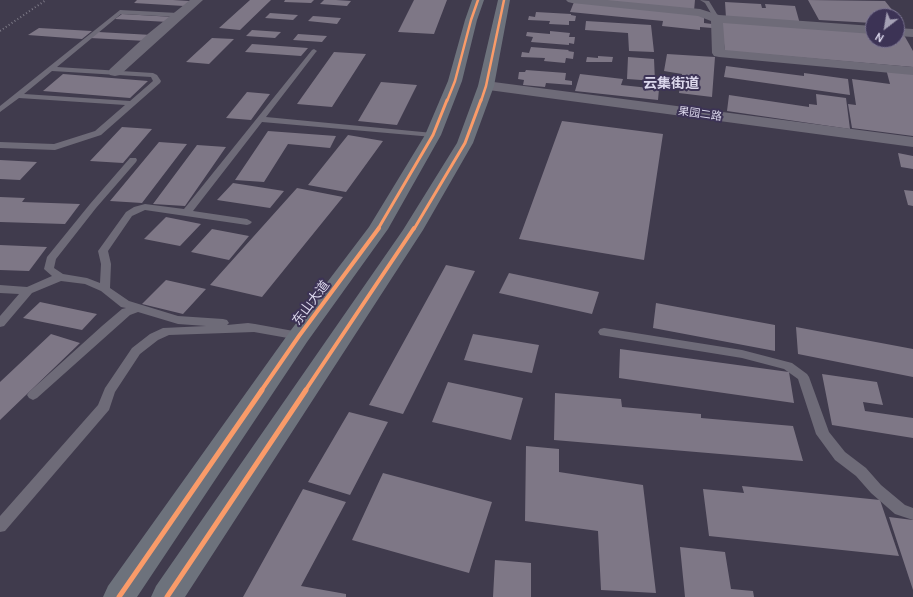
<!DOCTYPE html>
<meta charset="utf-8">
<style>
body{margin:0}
#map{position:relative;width:913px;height:597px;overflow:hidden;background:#403b4d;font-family:Cabin,sans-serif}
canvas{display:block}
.north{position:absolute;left:865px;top:8px;width:40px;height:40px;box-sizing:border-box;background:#3c3355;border:1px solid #7c7592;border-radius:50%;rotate:211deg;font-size:11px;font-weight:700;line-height:16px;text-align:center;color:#dcd8ed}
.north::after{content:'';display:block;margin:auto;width:14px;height:18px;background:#a5a1b5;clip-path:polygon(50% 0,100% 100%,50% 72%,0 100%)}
</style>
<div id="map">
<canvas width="913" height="597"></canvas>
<div class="north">N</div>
</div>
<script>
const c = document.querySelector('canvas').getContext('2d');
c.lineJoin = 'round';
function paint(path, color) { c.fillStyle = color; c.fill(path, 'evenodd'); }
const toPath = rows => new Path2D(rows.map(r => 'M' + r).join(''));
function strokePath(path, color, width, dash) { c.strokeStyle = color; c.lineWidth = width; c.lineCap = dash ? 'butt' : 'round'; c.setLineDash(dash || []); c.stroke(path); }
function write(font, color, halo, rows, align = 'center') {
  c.font = font + ' Cabin,"Noto Sans SC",sans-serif'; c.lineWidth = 4; c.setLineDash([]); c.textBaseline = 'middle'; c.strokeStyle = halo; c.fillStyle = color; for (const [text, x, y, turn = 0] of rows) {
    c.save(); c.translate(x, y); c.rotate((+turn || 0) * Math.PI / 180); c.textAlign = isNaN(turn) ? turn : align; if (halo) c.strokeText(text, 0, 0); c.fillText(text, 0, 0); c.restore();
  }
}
paint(toPath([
 [137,0,173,0,190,1,184,6,134,3],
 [250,0,271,0,240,30,219,28],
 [285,0,314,0,311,3,284,2],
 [324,0,336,0,351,1,347,6,320,4],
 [414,0,447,0,434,34,398,32],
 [591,0,695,0,694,11],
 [808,0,885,1,897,16,873,16,873,23,819,20],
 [574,2,704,15,704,23,712,24,712,28,700,27,700,30,662,26,663,21,570,12],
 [725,2,761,4,762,8,766,8,765,4,795,6,800,24,726,18],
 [536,12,571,14,571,15,576,16,575,21,569,21,569,25,549,24,550,21,528,20,529,16,535,17],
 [270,13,298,15,293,20,265,18],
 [122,14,174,17,168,22,115,19],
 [313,16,341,18,337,24,308,21],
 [586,21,651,25,654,52,629,51,628,33,585,30],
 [721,21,873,32,873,40,897,40,897,34,904,35,913,51,913,67,725,51],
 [39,28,92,31,82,39,28,35],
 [252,30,281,32,275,38,246,36],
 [550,31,570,33,569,37,575,37,574,44,569,43,569,45,531,42,533,37,526,36,527,32,550,34],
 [98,32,152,35,146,41,90,38],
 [298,34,327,36,322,42,293,40],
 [212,38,234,39,209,64,186,62],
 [252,44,308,48,301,56,245,52],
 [531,47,569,50,568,51,574,52,573,59,566,58,565,63,544,61,545,58,521,57,522,52,529,53],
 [334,52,366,54,332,107,297,104],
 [667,54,715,57,712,97,679,93,682,74,664,71],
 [598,56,613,57,612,62,586,62,587,57,598,58],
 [628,57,654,59,655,81,627,79],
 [726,66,804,76,804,73,848,79,850,95,724,77],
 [886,69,913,72,913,136,852,128,848,104,856,105,852,79,890,84],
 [526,70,566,73,565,80,572,81,572,85,546,83,545,87,523,85,524,80,518,79,519,72,525,72],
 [63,74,148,81,130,98,43,91],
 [580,74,623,79,621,85,659,89,658,100,575,91],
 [381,82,417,85,397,125,358,121],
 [247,92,270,94,251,120,226,118],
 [816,94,846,98,850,129,727,111,729,95,809,107,809,104,817,105],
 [562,121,663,134,644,260,519,239],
 [122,127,152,129,123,163,90,161],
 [268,131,336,136,330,148,288,144,264,182,235,180],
 [348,135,383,141,346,192,308,185],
 [159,142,187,144,142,203,110,201],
 [197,145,226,147,185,206,153,204],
 [898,153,913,156,913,169,901,167],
 [0,160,37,162,20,180,0,179],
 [233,183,284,191,270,208,217,200],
 [297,188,343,197,262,297,210,285],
 [904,190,913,191,913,206,908,205],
 [0,197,25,198,22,202,80,204,65,224,0,222],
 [166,217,201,224,180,246,144,239],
 [212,229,249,236,229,260,191,252],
 [0,245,47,247,29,271,0,270],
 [446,265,475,271,403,414,369,405],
 [509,273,599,292,592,314,499,293],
 [166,280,206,289,183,314,142,304],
 [40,302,97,314,82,330,23,318],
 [656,303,775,325,775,351,653,328],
 [796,327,913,349,913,377,798,354],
 [51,334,80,343,0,420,0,382],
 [473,334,539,345,532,373,464,360],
 [620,349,789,372,794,403,619,378],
 [822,374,877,382,883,405,863,402,865,411,913,418,913,438,832,425],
 [448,382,523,398,511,440,432,422],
 [555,393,621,399,622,407,701,414,701,418,793,426,803,461,554,440],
 [349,412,388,422,350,495,308,482],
 [526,446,559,449,559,472,643,485,656,593,601,590,598,531,525,521],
 [383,473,492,502,469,573,352,540],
 [742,486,880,500,899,556,709,536,703,489,744,493],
 [303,489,346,502,301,586,346,594,346,597,243,597],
 [889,517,913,520,913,590],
 [680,547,725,552,731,589,753,591,754,597,685,597],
 [495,560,531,563,531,597,493,597]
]), '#7e7786');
paint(toPath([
 [700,0,709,1,720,19,719,20,715,20,705,3,700,0],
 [120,10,178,13,181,15,178,17,121,14,57,67,153,73,157,75,161,81,160,83,101,135,55,150,0,148,0,142,54,144,95,131,125,105,19,98,0,112,0,106,120,10],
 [52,71,151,77,153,81,130,101,24,94,52,71],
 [314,49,317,51,316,52,266,117,433,133,437,135,433,137,262,122,193,211,247,219,252,222,250,224,247,225,145,210,132,216,108,251,111,264,110,288,129,301,178,316,223,319,227,320,229,323,227,325,248,323,255,324,299,332,303,333,305,336,303,339,299,340,254,332,169,335,158,340,140,354,115,392,109,410,5,531,0,532,0,516,98,405,105,388,132,348,150,334,163,328,206,326,178,324,138,312,130,315,37,398,33,400,29,398,27,395,29,392,102,326,122,309,126,308,121,307,101,291,85,284,61,281,32,293,4,326,0,327,0,316,19,294,0,293,0,285,27,287,52,276,44,269,47,257,90,204,130,158,136,158,137,160,136,162,96,208,56,259,54,268,63,274,87,278,100,283,101,264,98,251,126,212,134,207,145,204,184,209,312,50,314,49],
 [604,328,742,350,792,363,807,374,809,377,829,432,845,452,866,468,881,485,905,505,913,508,913,520,895,514,871,493,856,476,835,460,816,434,798,379,784,369,742,358,600,335,598,332,600,329,604,328]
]), '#6e6b78');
paint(toPath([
 [190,0,203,0,120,75,115,76,110,75,108,72,110,69,149,33,190,0],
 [566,0,607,0,700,9,719,15,873,26,873,34,723,23,725,50,913,67,913,75,719,57,714,56,712,53,711,21,698,16,572,3,568,2,566,0],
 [897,28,913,29,913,37,897,36,897,28]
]), '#6e6b78');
paint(toPath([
 [486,81,913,137,913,147,481,89,478,86,481,83,486,81]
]), '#6e6b78');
paint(toPath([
 [472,0,484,0,477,20,462,81,441,135,388,229,307,342,137,597,103,597,108,586,291,330,369,227,425,135,448,81,465,20,472,0],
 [498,0,510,0,494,86,473,143,423,230,185,597,151,597,156,586,403,230,457,143,478,86,498,0]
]), '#6d727c');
strokePath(toPath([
 [0,31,46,0]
]), '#7c7986', 2, [1, 2.5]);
strokePath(toPath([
 [447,101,455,81,471,20,478,0],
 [481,101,486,86,504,0]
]), '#fa9b69', 2.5);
strokePath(toPath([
 [378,229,433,135,447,100],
 [414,229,465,143,481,100]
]), '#fa9b69', 3);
strokePath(toPath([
 [261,391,299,336,379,228],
 [305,391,414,228]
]), '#fa9b69', 4);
strokePath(toPath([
 [119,597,262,390],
 [167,597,306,390]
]), '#fa9b69', 5);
write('11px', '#dcd8ed', '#3c3355', [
 ["果园二路",700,114,8]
]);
write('13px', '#dcd8ed', '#3c3355', [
 ["东山大道",311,303,-53]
]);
write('bold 14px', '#dcd8ed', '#3c3355', [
 ["云集街道",671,84]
]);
</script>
